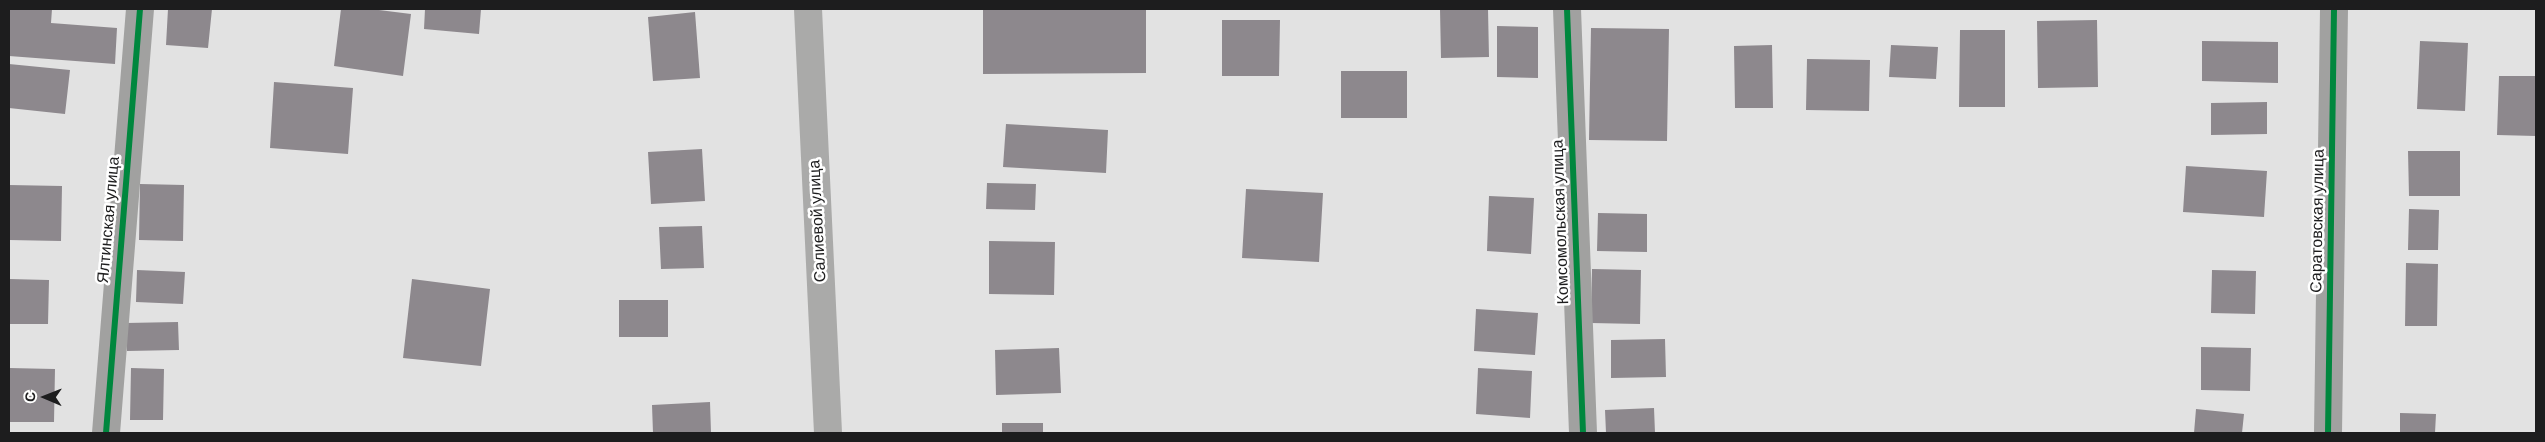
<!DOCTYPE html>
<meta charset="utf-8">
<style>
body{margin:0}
#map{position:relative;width:2545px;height:442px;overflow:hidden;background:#e2e2e2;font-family:Arial,sans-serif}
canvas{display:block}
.frame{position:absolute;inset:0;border:10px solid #1d1d1e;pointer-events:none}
.north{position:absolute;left:20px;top:372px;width:50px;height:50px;-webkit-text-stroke:4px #fff;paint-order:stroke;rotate:271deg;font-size:14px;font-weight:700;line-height:20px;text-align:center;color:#1d1d1e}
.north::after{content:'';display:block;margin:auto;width:18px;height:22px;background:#1d1d1e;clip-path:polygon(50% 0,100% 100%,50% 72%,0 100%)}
</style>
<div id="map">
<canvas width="2545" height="442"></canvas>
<div class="frame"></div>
<div class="north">С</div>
</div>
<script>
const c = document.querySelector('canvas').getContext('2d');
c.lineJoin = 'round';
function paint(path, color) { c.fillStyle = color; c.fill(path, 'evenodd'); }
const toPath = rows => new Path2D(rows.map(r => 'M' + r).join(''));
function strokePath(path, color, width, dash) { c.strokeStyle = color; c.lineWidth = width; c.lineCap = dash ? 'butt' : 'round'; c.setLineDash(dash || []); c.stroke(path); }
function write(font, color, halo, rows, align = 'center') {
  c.font = font + ' Arial,sans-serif'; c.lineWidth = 5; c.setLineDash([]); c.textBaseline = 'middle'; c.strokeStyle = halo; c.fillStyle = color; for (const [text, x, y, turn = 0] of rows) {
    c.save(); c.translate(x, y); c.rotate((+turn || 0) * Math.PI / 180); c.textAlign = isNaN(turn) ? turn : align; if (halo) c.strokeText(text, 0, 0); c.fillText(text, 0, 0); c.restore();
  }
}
paint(toPath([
 [9,9,52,9,51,23,117,28,115,64,9,56],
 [168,9,212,9,208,48,166,45],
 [341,9,371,9,411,14,403,76,334,66],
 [425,9,481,9,479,34,424,29],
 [983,9,1146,9,1146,73,983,74],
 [1440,9,1488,9,1489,57,1441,58],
 [695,12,700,78,653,81,648,17],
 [1222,20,1280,20,1279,76,1222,76],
 [2097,20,2098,87,2038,88,2037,21],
 [1497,26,1538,27,1538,78,1497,77],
 [1591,28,1669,29,1667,141,1589,140],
 [1960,30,2005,30,2005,107,1959,107],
 [2202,41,2278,42,2278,83,2202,81],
 [2420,41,2468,43,2465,111,2417,109],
 [1772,45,1773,108,1735,108,1734,46],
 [1891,45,1938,47,1936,79,1889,77],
 [1807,59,1870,60,1869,111,1806,110],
 [9,64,70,70,65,114,9,108],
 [1341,71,1407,71,1407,118,1341,118],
 [2499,76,2536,76,2536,136,2497,135],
 [274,82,353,88,348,154,270,148],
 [2267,102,2267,134,2211,135,2211,103],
 [1006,124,1108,130,1106,173,1003,167],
 [702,149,705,201,651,204,648,152],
 [2408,151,2460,151,2460,196,2409,196],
 [2186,166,2267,171,2264,217,2183,212],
 [987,183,1036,184,1035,210,986,209],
 [140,184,184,185,183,241,139,240],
 [9,185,62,186,61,241,9,240],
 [1246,189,1323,193,1319,262,1242,258],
 [1489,196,1534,198,1531,254,1487,251],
 [2409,209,2439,210,2438,250,2408,250],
 [1598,213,1647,214,1647,252,1597,251],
 [702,226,704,268,661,269,659,227],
 [989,241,1055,242,1054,295,989,294],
 [2406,263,2438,264,2437,326,2405,326],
 [1592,269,1641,270,1640,324,1591,323],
 [137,270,185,272,183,304,136,302],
 [2212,270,2256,271,2255,314,2211,313],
 [9,279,49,280,48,324,9,324],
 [412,279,490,289,481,366,403,358],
 [619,300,668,300,668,337,619,337],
 [1476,309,1538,313,1535,355,1474,351],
 [178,322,179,350,127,351,126,323],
 [1665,339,1666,377,1611,378,1611,340],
 [2201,347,2251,348,2250,391,2201,390],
 [1059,348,1061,393,996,395,995,350],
 [9,368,55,369,54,422,9,422],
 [131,368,164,369,163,420,130,420],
 [1478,368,1532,371,1530,418,1476,414],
 [710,402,711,433,653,433,652,405],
 [1654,408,1655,433,1606,433,1605,410],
 [2196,409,2244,414,2242,433,2194,433],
 [2400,413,2436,414,2435,433,2400,433],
 [1002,423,1043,423,1043,433,1002,433]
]), '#8d888d');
strokePath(toPath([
 [1567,9,1583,433],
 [106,433,140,9],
 [2328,433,2334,9]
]), '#a1a1a0', 28);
strokePath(toPath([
 [808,9,828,433]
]), '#aaaaa9', 28);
strokePath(toPath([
 [1567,9,1583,433],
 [106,433,140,9],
 [2328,433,2334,9]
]), '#00873e', 6);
write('16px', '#1d1d1e', '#fff', [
 ["Ялтинская улица",109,220,-85],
 ["Салиевой улица",818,221,-93],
 ["Саратовская улица",2318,221,-89],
 ["Комсомольская улица",1561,222,-92]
]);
</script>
